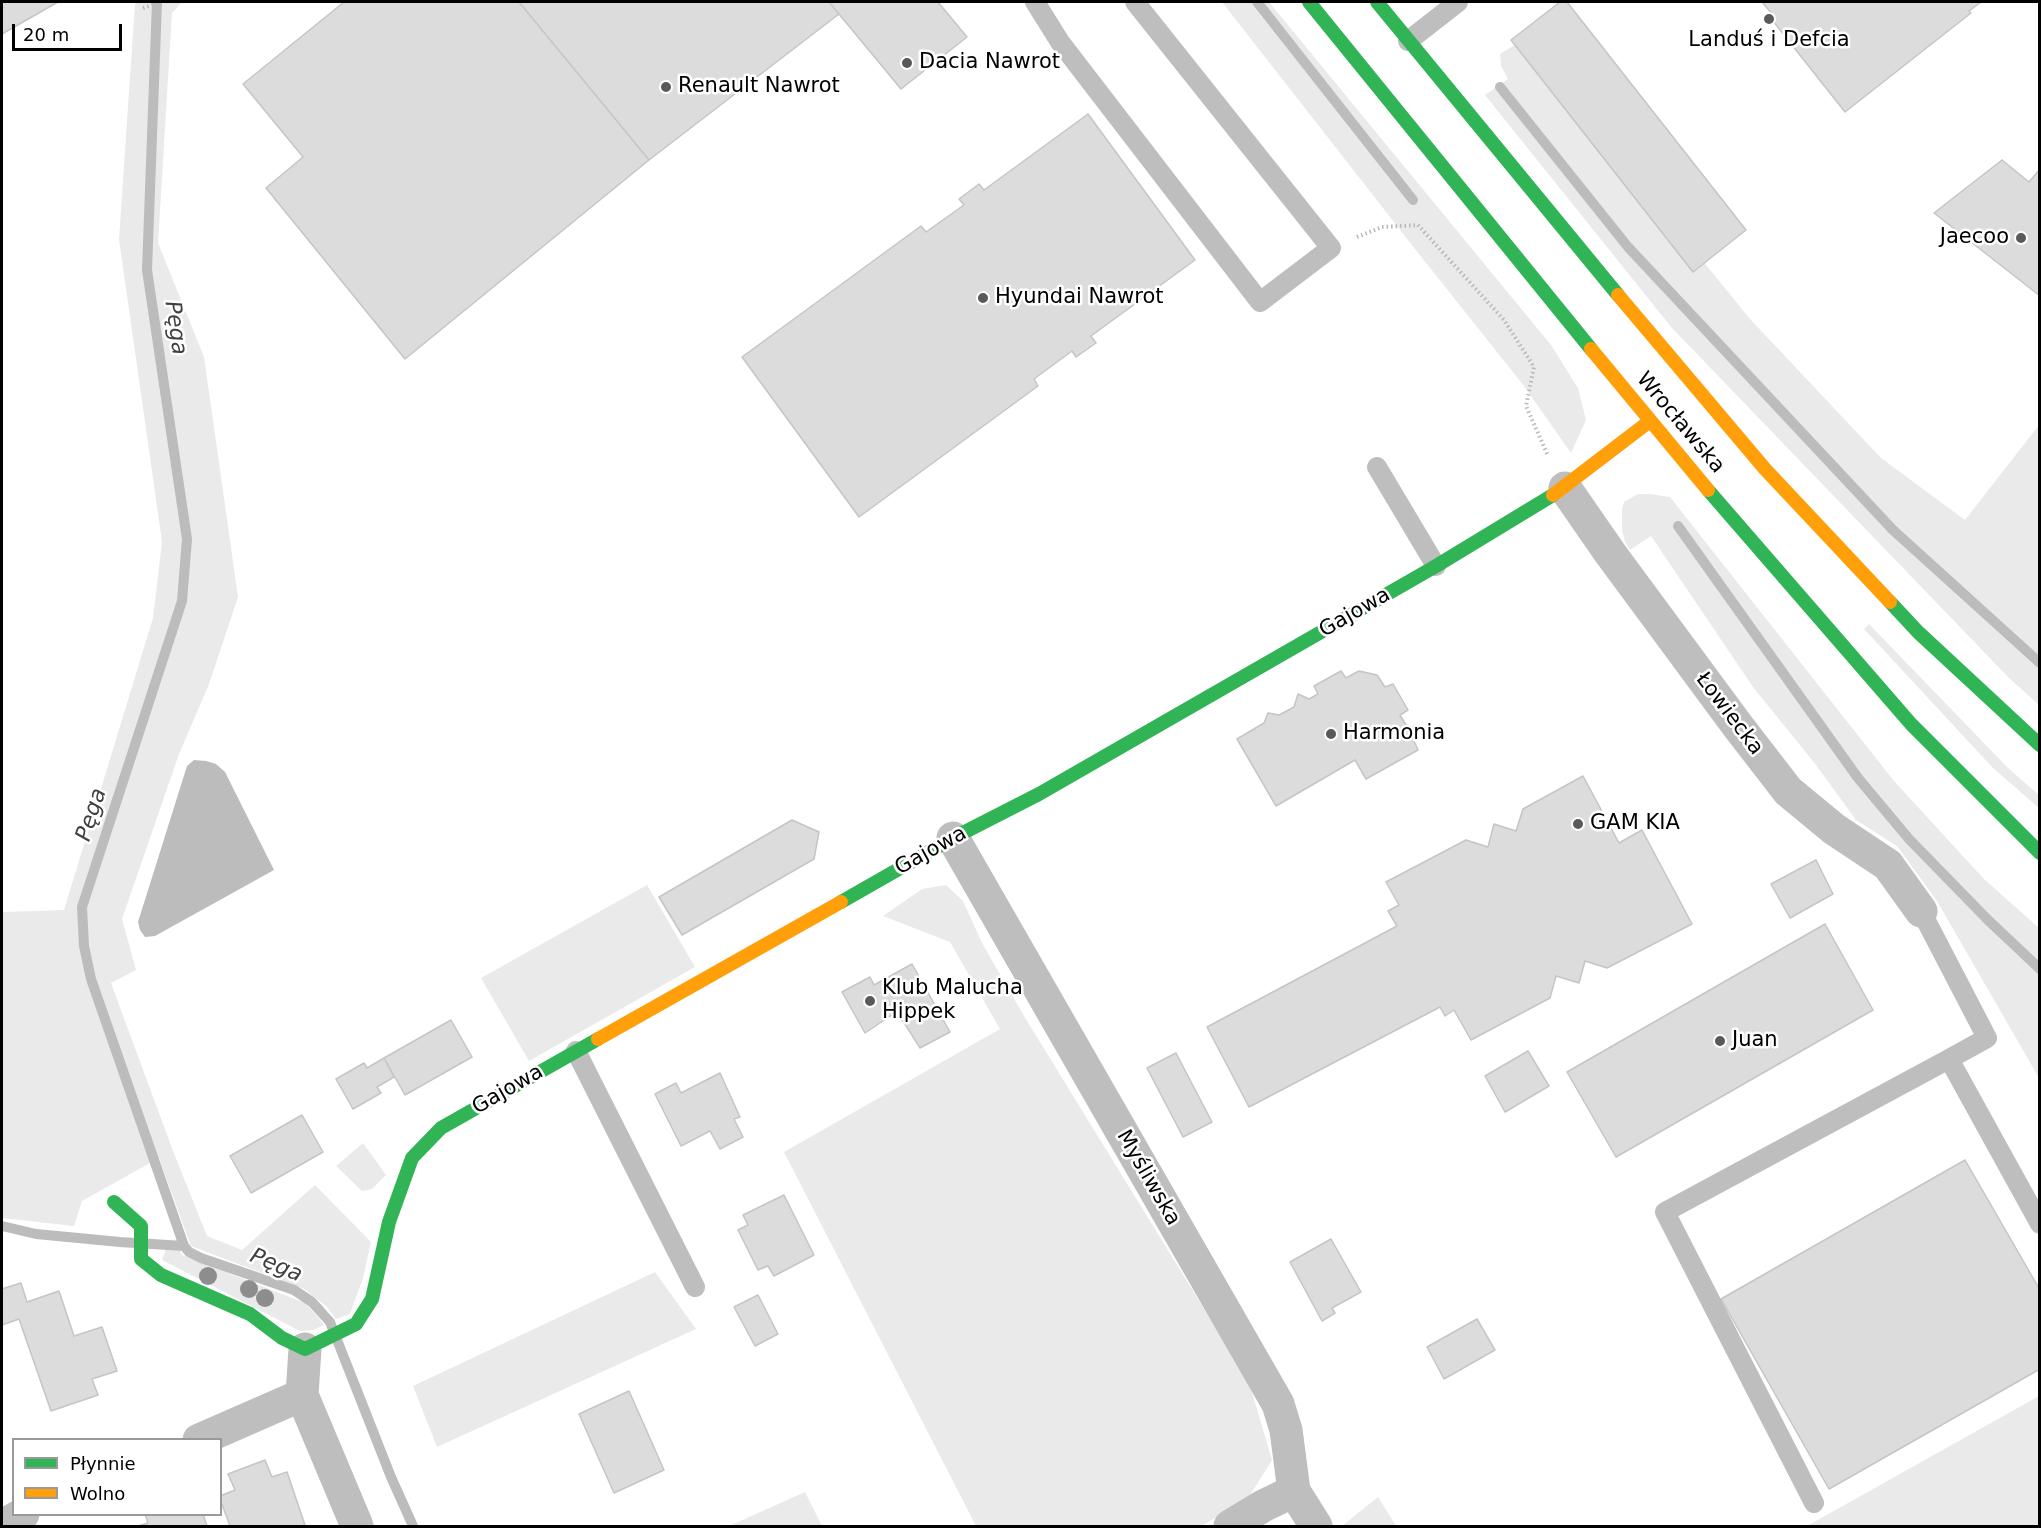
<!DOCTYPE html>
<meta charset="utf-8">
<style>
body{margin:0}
#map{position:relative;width:2041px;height:1528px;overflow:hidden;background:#fff;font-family:"DejaVu Sans",sans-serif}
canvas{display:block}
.frame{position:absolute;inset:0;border:3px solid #000;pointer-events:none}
.legend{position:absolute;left:12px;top:1438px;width:210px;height:78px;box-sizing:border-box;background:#fff;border:2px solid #999;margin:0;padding:8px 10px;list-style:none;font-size:18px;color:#000}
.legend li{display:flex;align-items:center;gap:12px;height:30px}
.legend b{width:30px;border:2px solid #999}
.scale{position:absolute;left:12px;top:24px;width:110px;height:27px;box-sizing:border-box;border:3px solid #000;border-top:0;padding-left:8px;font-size:18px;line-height:21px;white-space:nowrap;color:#000;-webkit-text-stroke:4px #fff;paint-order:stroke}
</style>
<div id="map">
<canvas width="2041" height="1528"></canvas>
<div class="frame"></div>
<ul class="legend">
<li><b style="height:8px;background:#30b455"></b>Płynnie</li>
<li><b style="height:8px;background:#ff9f0a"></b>Wolno</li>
</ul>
<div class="scale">20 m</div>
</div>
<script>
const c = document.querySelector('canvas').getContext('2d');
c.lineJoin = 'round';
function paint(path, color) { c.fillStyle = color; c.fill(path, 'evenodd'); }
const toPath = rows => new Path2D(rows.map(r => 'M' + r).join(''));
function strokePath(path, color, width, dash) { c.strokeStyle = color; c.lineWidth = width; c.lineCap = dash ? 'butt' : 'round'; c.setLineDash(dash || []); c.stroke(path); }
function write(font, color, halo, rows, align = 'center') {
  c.font = font + ' "DejaVu Sans",sans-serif'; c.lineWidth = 5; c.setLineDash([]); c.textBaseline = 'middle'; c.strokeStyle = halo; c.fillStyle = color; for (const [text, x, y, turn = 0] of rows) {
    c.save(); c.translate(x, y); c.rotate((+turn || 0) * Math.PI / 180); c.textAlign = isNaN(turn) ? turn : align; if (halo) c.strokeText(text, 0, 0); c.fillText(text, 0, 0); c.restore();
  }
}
paint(toPath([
 [137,2,182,2,172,13,158,243,204,357,238,597,209,684,179,754,122,919,136,970,111,983,173,1151,207,1236,242,1250,315,1185,371,1242,363,1278,350,1314,336,1319,326,1306,304,1289,191,1246,159,1158,82,1201,74,1226,2,1218,2,912,64,910,153,618,162,542,119,239,135,4],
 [1222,2,1269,2,1551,345,1578,388,1586,420,1571,453,1524,386,1415,249],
 [1523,40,1750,319,1881,458,1965,520,2039,425,2039,705,2009,678,1672,328,1489,100,1485,95,1508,79,1501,66,1500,54],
 [1638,494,1650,494,1670,497,1894,781,1984,879,2039,928,2039,1078,1937,901,1897,846,1856,820,1816,765,1753,687,1651,536,1630,550,1625,542,1622,530,1622,509,1624,502],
 [1869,624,2008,768,2039,795,2039,808,1992,767,1864,629],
 [647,885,695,967,529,1061,481,978],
 [946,885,963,901,982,943,1024,1016,1249,1382,1272,1460,1247,1500,1201,1526,976,1526,784,1152,1000,1029,950,942,883,916,922,889],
 [363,1143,386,1175,372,1189,362,1191,336,1166],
 [166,1249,180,1250,182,1255,305,1303,313,1311,324,1325,313,1330,300,1331,162,1260],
 [655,1272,696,1329,437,1447,413,1386],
 [2039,1396,2039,1526,1807,1526],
 [805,1492,822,1526,729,1526],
 [1378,1497,1396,1526,1342,1526]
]), '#eaeaea');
paint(toPath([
 [194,760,206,761,216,764,225,772,274,870,155,936,145,937,140,930,138,922,187,766]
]), '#bcbcbc');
strokePath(toPath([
 [157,2,147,270,187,539,182,601,82,907,84,946,91,979,184,1246,189,1252,201,1258,294,1290,312,1302,330,1322,391,1477,413,1526],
 [1257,2,1413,200],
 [1500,87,1628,247,1893,530,2040,663],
 [1678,526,1858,778,1909,839,1988,920,2040,969],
 [2,1226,36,1234,120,1242,184,1246]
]), '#bcbcbc', 10);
const building = toPath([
 [2,2,58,2,2,34,2,2],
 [344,2,519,2,649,160,405,359,266,188,303,157,243,84,344,2],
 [519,2,829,2,839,14,649,160,519,2],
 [829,2,938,2,967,37,901,89,829,2],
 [1560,2,1567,2,1746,230,1693,272,1511,40,1560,2],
 [1762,2,1981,2,1969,11,1971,13,1845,112,1769,16,1772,14,1762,2],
 [1088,114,1195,260,1091,336,1096,343,1076,357,1072,351,1034,379,1038,386,859,517,742,357,921,226,926,232,964,205,959,199,979,184,984,190,1088,114],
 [2002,160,2029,182,2040,169,2040,296,1934,213,2002,160],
 [1341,671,1346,678,1359,671,1377,675,1385,687,1393,684,1408,710,1400,715,1406,725,1417,729,1414,741,1418,750,1366,779,1355,760,1276,806,1237,739,1264,723,1268,713,1279,715,1294,707,1298,694,1309,699,1318,694,1314,686,1341,671],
 [1583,776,1619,843,1642,830,1692,924,1607,968,1585,961,1579,983,1556,976,1550,998,1471,1040,1454,1010,1445,1016,1440,1007,1249,1107,1207,1027,1397,926,1388,911,1399,905,1386,882,1466,840,1488,847,1494,824,1516,831,1523,809,1583,776],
 [792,820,819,832,814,859,682,935,659,897,792,820],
 [1816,860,1833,894,1790,918,1771,884,1816,860],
 [1825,924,1873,1010,1616,1157,1567,1072,1825,924],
 [912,964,950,1032,920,1048,903,1021,892,1015,865,1033,842,992,870,977,874,985,912,964],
 [451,1020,472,1057,405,1095,384,1058,451,1020],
 [1528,1051,1549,1086,1505,1112,1485,1076,1528,1051],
 [1176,1053,1212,1122,1183,1137,1147,1068,1176,1053],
 [384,1058,394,1077,377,1087,381,1093,353,1109,336,1079,364,1063,367,1068,384,1058],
 [720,1073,740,1117,734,1119,743,1137,720,1149,710,1131,681,1146,655,1094,676,1083,681,1093,720,1073],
 [302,1115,323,1152,251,1193,230,1156,302,1115],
 [1965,1160,2040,1290,2040,1369,1829,1489,1721,1299,1965,1160],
 [784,1195,814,1255,774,1276,768,1266,758,1270,738,1230,748,1225,743,1215,784,1195],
 [1331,1239,1361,1292,1332,1308,1335,1313,1322,1321,1290,1262,1331,1239],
 [21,1283,27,1302,59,1291,74,1336,102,1327,117,1371,92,1379,98,1395,51,1411,19,1319,2,1325,2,1289,21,1283],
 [758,1295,778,1334,755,1346,734,1307,758,1295],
 [1477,1319,1495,1350,1444,1379,1427,1347,1477,1319],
 [629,1391,664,1470,614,1493,579,1414,629,1391],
 [265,1460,272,1477,287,1472,305,1525,300,1526,230,1526,220,1499,220,1496,235,1490,228,1474,265,1460],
 [145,1514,203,1514,207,1526,138,1526,148,1523,145,1514]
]);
paint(building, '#dcdcdc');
strokePath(building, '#c5c5c5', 1.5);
strokePath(toPath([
 [143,8,161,2],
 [1357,237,1382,227,1418,225,1504,320,1534,367,1526,406,1548,456]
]), '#b8b8b8', 4, [1.5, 3]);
strokePath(toPath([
 [1035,2,1060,42,1260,302,1331,248,1135,2],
 [1408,41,1458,2],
 [1377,467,1436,566],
 [1921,911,1987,1038,1949,1059,2040,1224],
 [576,1051,695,1287],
 [1814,1503,1665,1212,1949,1059]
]), '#bebebe', 20);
strokePath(toPath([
 [1565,488,1610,553,1737,725,1788,791,1834,829,1888,865,1921,911],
 [953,838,1278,1404,1286,1430,1294,1491,1316,1526],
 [305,1349,302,1395,357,1526],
 [199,1440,302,1395],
 [2,1526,23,1514],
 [1230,1526,1263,1506,1294,1491]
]), '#bebebe', 33);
strokePath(toPath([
 [1309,2,1591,349],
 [1377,2,1618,295],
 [1708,490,1911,724,2040,853],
 [1890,602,1918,632,2040,745],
 [841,902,953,838,1039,794,1436,566,1553,495],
 [114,1202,141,1226,141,1259,161,1275,250,1314,282,1338,305,1349,356,1324,372,1299,389,1222,412,1158,441,1128,598,1039]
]), '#30b455', 14);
strokePath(toPath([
 [1618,295,1765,469,1890,602],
 [1591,349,1708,490],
 [1553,495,1650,421],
 [598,1039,841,902]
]), '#ff9f0a', 14);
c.fillStyle = '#8d8d8d';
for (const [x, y] of [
 [208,1276],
 [249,1289],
 [265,1298]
]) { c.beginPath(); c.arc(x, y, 9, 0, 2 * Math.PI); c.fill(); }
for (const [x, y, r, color] of [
 [1769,19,6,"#595959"],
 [907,63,6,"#595959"],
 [666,87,6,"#595959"],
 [2021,238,6,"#595959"],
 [983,298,6,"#595959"],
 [1331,734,6,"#595959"],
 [1578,824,6,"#595959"],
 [870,1001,6,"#595959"],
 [1720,1041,6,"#595959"]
]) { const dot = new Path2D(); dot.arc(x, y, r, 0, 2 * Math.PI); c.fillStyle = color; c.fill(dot); strokePath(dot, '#fff', 2); }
write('21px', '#000', '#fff', [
 ["Landuś i Defcia",1769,41,"center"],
 ["Dacia Nawrot",919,63],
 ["Renault Nawrot",678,87],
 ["Jaecoo",2009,238,"right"],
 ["Hyundai Nawrot",995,298],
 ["Harmonia",1343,734],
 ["GAM KIA",1590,824],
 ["Klub Malucha",882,989],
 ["Hippek",882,1013],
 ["Juan",1732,1041]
], 'left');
write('21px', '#000', '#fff', [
 ["Wrocławska",1680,423,50],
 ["Gajowa",1355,613,-30],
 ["Łowiecka",1729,714,53],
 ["Gajowa",931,851,-29],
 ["Gajowa",508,1090,-30],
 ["Myśliwska",1148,1178,60]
]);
write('italic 22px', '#404040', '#fff', [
 ["Pęga",175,328,82],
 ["Pęga",92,815,-72],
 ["Pęga",276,1266,23]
]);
</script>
